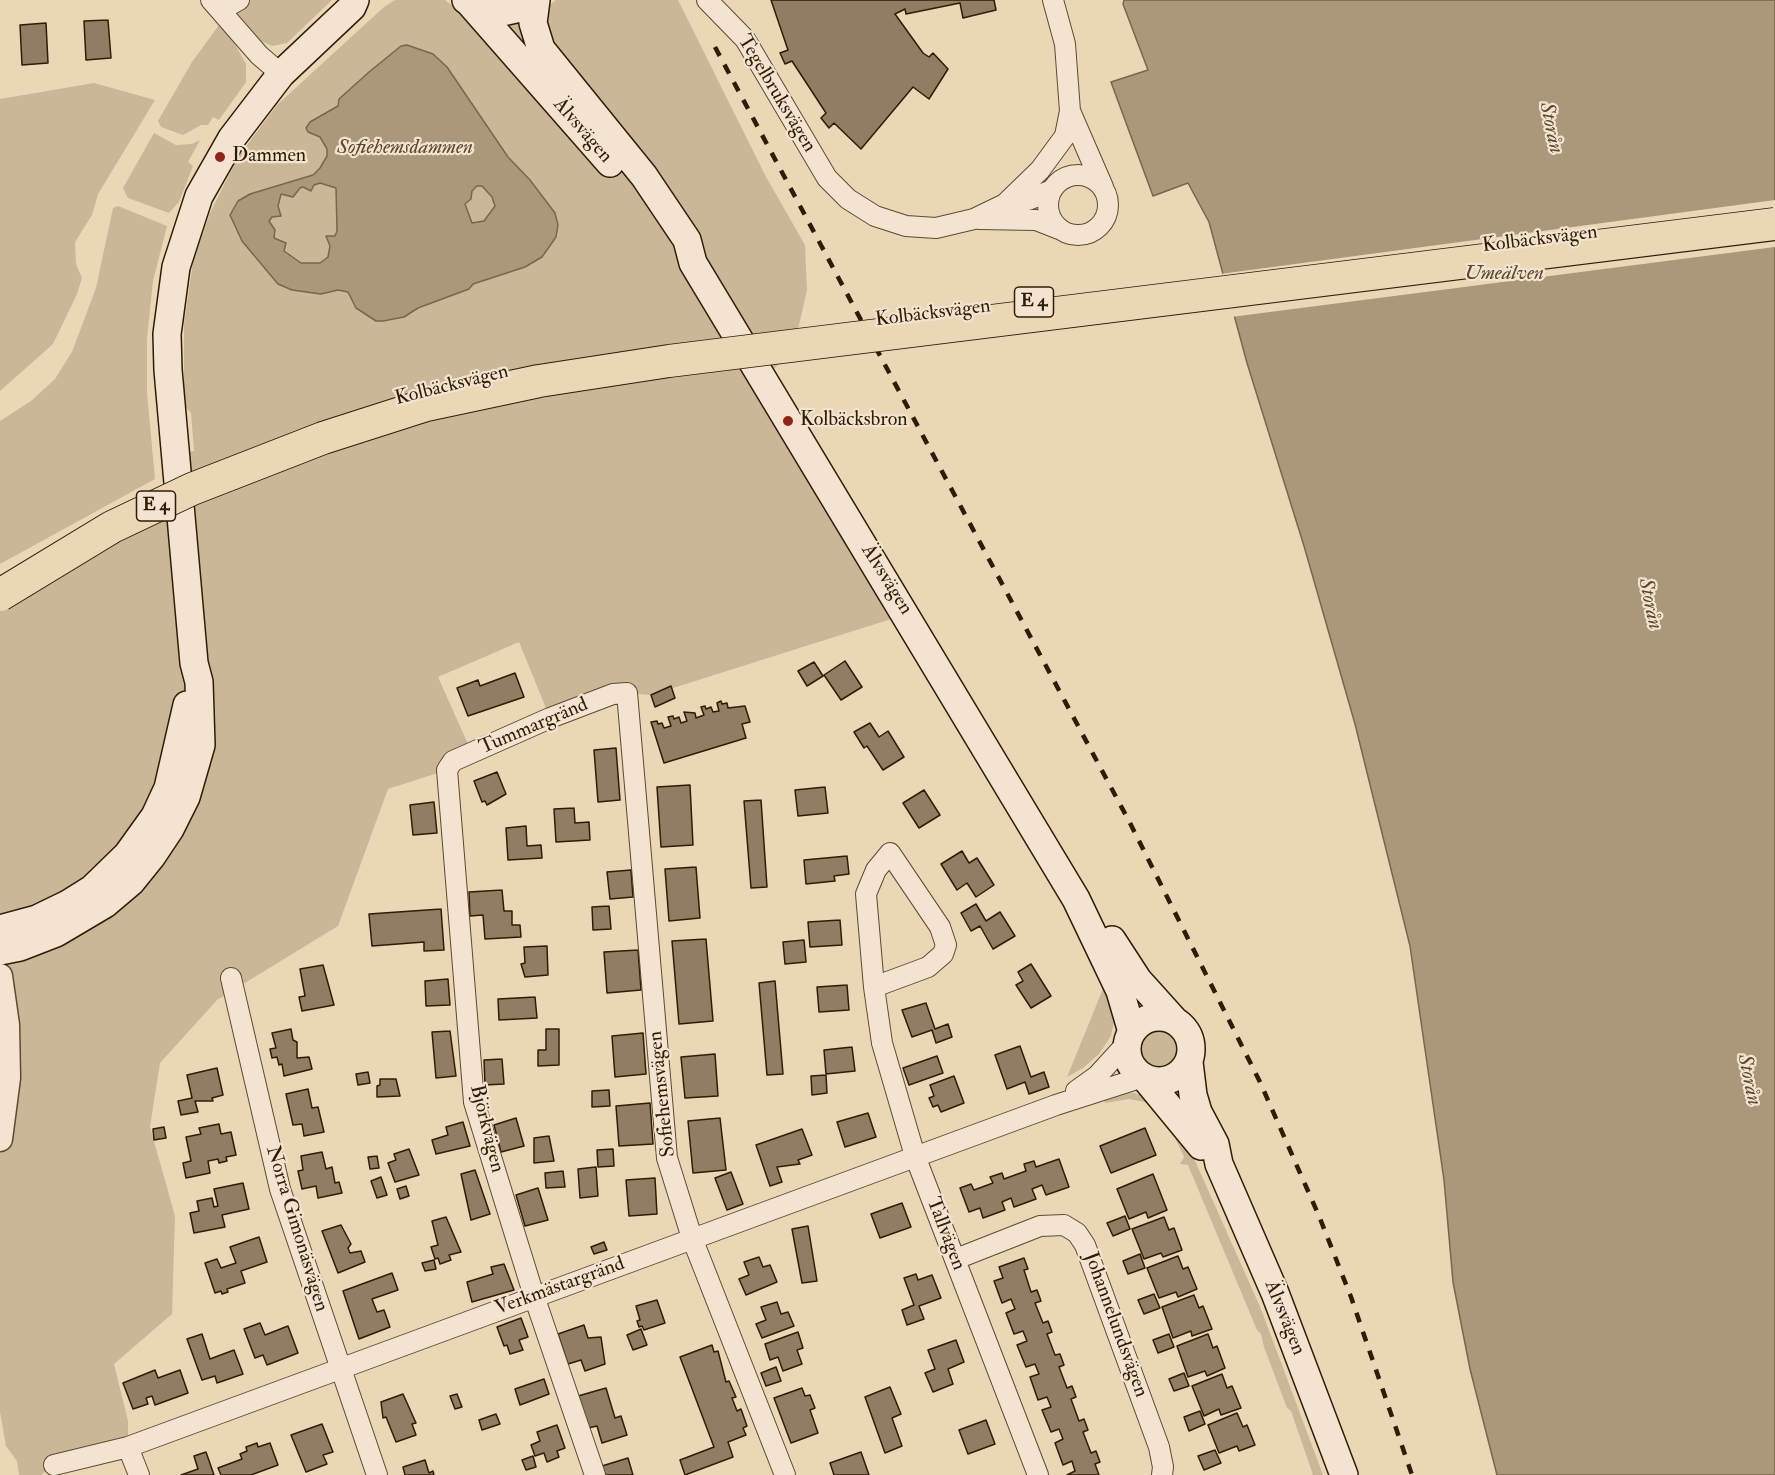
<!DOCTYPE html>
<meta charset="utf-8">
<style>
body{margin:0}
canvas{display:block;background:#ebd6b6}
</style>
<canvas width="1775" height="1475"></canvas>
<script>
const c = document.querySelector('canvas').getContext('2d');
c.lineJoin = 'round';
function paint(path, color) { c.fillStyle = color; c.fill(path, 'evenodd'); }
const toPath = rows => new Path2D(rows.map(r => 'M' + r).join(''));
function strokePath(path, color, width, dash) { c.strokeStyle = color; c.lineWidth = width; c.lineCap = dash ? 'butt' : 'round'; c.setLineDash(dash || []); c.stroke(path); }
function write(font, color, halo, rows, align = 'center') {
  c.font = font + ' "IM FELL Double Pica",serif'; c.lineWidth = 4.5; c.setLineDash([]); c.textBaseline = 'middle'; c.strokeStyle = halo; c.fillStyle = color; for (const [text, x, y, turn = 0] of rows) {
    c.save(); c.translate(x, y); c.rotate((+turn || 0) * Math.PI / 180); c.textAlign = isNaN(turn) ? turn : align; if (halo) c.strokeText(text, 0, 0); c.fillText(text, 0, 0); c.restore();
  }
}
paint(toPath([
 [232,0,332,0,287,43,272,46,254,38,231,11],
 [395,0,445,0,459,11,551,4,556,0,678,0,765,175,805,245,807,290,794,347,763,381,907,614,651,695,627,693,550,718,519,642,438,677,472,753,447,770,388,789,338,926,217,1000,160,1063,150,1127,175,1216,172,1314,114,1364,128,1421,128,1447,54,1465,41,1475,19,1475,17,1461,6,1446,0,1412,0,604,194,500,189,452,194,451,191,413,186,407,184,393,184,324,193,261,210,213,238,157,277,105,384,7],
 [219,25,227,30,246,64,246,82,219,120,213,117,208,125,201,125,183,135,161,127,158,121,192,62],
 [94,83,155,100,98,194,92,215,75,242,76,264,82,278,77,294,53,344,0,391,0,99],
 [154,133,176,145,192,144,200,140,188,162,193,166,179,202,169,213,128,198,123,188],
 [118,206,167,226,153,281,147,338,147,393,155,479,0,564,0,421,31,401,55,379,72,352,96,288,113,208],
 [1107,979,1116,1013,1111,1036,1099,1054,1083,1068,1067,1077],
 [1156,1017,1184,1028,1190,1038,1192,1050,1184,1071,1166,1081,1155,1081,1143,1077,1134,1069,1128,1056,1138,1025],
 [1134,1093,1149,1098,1192,1154,1261,1309,1323,1475,1313,1475,1291,1411,1287,1408,1264,1347,1261,1334,1257,1330,1188,1165,1180,1164,1184,1157,1169,1125,1160,1112,1145,1102,1129,1099,1105,1103,1104,1099,1116,1094]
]), '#cbb698');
const water = toPath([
 [1124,0,1775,0,1775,1475,1497,1475,1470,1369,1453,1282,1444,1180,1410,946,1355,724,1304,546,1247,363,1209,222,1188,183,1153,196,1111,82,1148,70,1123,4,1124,0],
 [407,45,433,54,447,67,508,157,530,180,555,213,558,225,556,237,542,257,525,267,473,284,469,289,418,308,404,317,383,321,376,321,356,308,348,292,338,290,321,294,292,290,278,284,242,241,230,215,238,201,250,194,313,175,320,168,327,156,327,149,320,137,308,132,306,128,310,122,338,106,339,99,369,72,401,46,407,45],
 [320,183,336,188,337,231,335,236,326,236,330,246,328,257,320,263,301,263,284,251,286,243,274,238,275,230,269,221,272,217,281,216,278,206,281,194,293,197,300,188,303,187,311,191,314,185,320,183],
 [477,186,482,186,492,197,495,206,484,221,472,223,465,204,471,199,472,191,477,186]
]);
paint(water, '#ab9779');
strokePath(water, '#7a664a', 1.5);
paint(toPath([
 [1775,200,1775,247,1231,317,1220,274]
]), '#ebd6b6');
const building = toPath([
 [771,0,994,0,996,10,963,18,960,3,906,14,905,9,895,14,923,53,929,57,933,53,948,69,929,99,913,87,861,149,834,123,829,128,821,118,826,113,792,61,785,64,780,53,788,50,771,0],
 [108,20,111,58,86,60,84,21,108,20],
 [46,23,48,63,22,65,20,25,46,23],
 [845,661,862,687,841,700,824,675,845,661],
 [814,662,823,676,807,686,798,671,814,662],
 [515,673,524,697,468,716,457,688,478,680,480,686,515,673],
 [671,686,675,698,655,707,651,695,671,686],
 [721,701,722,704,727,703,728,708,745,706,750,722,742,724,746,738,664,763,651,722,657,721,658,724,662,723,664,728,671,726,668,717,673,716,674,719,679,717,681,723,687,721,684,712,695,713,696,718,704,715,701,707,705,706,706,709,711,707,713,712,719,711,717,703,721,701],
 [870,723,879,737,888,731,904,757,883,770,867,746,864,748,854,732,870,723],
 [616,748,620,800,598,802,594,750,616,748],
 [497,772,506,794,487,805,485,801,482,802,474,781,497,772],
 [690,785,693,845,661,847,657,787,690,785],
 [825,787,828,813,798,816,795,790,825,787],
 [924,790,940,815,919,828,903,803,924,790],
 [761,800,767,887,751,888,744,801,761,800],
 [434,802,437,833,413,835,410,805,434,802],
 [574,808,575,823,589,822,590,840,556,842,554,809,574,808],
 [526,826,527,846,541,845,542,858,508,860,506,828,526,826],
 [962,851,969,863,977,858,994,885,976,897,967,883,957,890,941,864,962,851],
 [847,856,849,874,834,876,835,881,806,884,804,860,847,856],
 [696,867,700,918,669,921,665,869,696,867],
 [631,870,633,897,610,899,607,872,631,870],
 [502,890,504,911,512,911,512,925,520,925,521,937,485,939,483,915,470,916,469,892,502,890],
 [976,904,986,921,1000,912,1015,936,993,949,980,926,971,931,961,913,976,904],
 [609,906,611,929,593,930,592,907,609,906],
 [441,909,444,950,424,951,424,942,372,946,369,914,441,909],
 [840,920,842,945,810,947,808,922,840,920],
 [706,939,713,1021,679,1024,672,941,706,939],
 [804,940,806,962,785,964,783,942,804,940],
 [547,946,548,975,525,977,521,964,525,963,524,947,547,946],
 [638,950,641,990,607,993,604,952,638,950],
 [1031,964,1051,996,1031,1008,1016,985,1023,981,1018,972,1031,964],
 [323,965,334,1005,302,1011,299,997,305,996,300,969,323,965],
 [448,979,450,1005,426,1006,425,981,448,979],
 [775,981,783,1074,767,1075,759,983,775,981],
 [847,985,849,1010,819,1012,817,987,847,985],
 [535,997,537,1018,499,1020,498,999,535,997],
 [926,1003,935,1029,948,1024,952,1037,936,1043,932,1030,912,1037,902,1010,926,1003],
 [291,1029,293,1040,297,1042,297,1058,309,1057,312,1069,284,1076,282,1064,279,1065,277,1057,272,1058,270,1049,276,1048,272,1033,291,1029],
 [546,1029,559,1029,559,1065,538,1066,538,1050,546,1050,546,1029],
 [450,1031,456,1076,436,1078,432,1032,450,1031],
 [643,1033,646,1074,615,1077,612,1036,643,1033],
 [1020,1046,1031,1077,1044,1072,1049,1087,1029,1094,1025,1082,1007,1089,995,1055,1020,1046],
 [852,1047,855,1071,826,1074,824,1050,852,1047],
 [715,1054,718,1096,685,1098,681,1057,715,1054],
 [937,1056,943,1073,909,1085,903,1068,937,1056],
 [502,1059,504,1084,485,1085,484,1060,502,1059],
 [217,1068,223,1095,212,1098,213,1101,195,1101,198,1112,181,1115,178,1101,192,1098,187,1075,217,1068],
 [368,1072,370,1083,358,1085,356,1074,368,1072],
 [826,1075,827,1093,812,1095,811,1076,826,1075],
 [954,1076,964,1103,941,1112,938,1105,933,1107,929,1098,934,1096,930,1085,954,1076],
 [380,1079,396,1079,400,1096,377,1097,377,1086,380,1085,380,1079],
 [308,1089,312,1108,318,1107,324,1132,304,1136,302,1124,293,1125,286,1094,308,1089],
 [609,1090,610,1106,592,1107,592,1091,609,1090],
 [650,1103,653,1144,619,1146,616,1106,650,1103],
 [868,1113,876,1137,845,1147,837,1122,868,1113],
 [516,1118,524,1146,501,1152,494,1125,516,1118],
 [720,1118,726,1170,693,1173,688,1121,720,1118],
 [463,1122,470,1146,436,1154,432,1140,448,1135,446,1127,463,1122],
 [219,1124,221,1134,231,1132,236,1155,226,1157,227,1161,219,1163,218,1159,208,1161,210,1173,186,1178,183,1163,191,1161,186,1137,201,1134,199,1128,219,1124],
 [164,1127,166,1138,154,1140,153,1129,164,1127],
 [1145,1128,1156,1155,1111,1173,1100,1146,1145,1128],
 [802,1129,812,1155,798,1160,800,1164,777,1167,782,1182,770,1186,756,1145,802,1129],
 [549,1136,554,1161,534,1163,534,1138,549,1136],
 [409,1149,419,1175,395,1182,388,1163,396,1160,394,1154,409,1149],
 [613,1149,614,1166,598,1167,597,1150,613,1149],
 [322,1152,326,1169,332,1167,335,1183,339,1182,342,1193,318,1198,316,1186,302,1189,298,1171,303,1170,301,1156,322,1152],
 [377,1156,379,1168,370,1169,368,1157,377,1156],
 [1059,1159,1069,1187,1046,1195,1042,1185,1032,1189,1036,1199,1014,1207,1011,1198,1002,1202,1005,1210,983,1218,980,1208,969,1212,960,1188,971,1184,974,1190,993,1183,990,1177,1002,1173,1004,1179,1026,1171,1024,1164,1034,1161,1036,1167,1059,1159],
 [596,1167,598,1196,580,1198,578,1169,596,1167],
 [475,1170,490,1214,471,1220,461,1174,475,1170],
 [563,1171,565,1187,546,1188,545,1173,563,1171],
 [731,1172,743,1204,727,1210,715,1178,731,1172],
 [1153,1174,1167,1210,1148,1218,1146,1212,1129,1219,1117,1189,1153,1174],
 [381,1177,387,1195,377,1198,371,1181,381,1177],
 [655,1178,657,1214,629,1216,626,1180,655,1178],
 [243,1183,249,1209,222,1215,225,1227,194,1233,190,1213,199,1211,197,1201,212,1198,214,1207,218,1206,214,1189,243,1183],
 [406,1186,409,1196,400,1199,397,1189,406,1186],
 [538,1188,548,1220,525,1226,516,1195,538,1188],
 [902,1203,911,1227,880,1238,871,1214,902,1203],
 [1125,1216,1130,1229,1113,1236,1107,1223,1125,1216],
 [446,1217,461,1252,449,1255,451,1260,440,1264,438,1258,435,1259,431,1247,438,1245,432,1221,446,1217],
 [1164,1217,1169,1230,1174,1228,1182,1250,1163,1257,1161,1253,1144,1259,1132,1229,1164,1217],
 [341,1225,351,1244,348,1248,350,1253,361,1251,365,1262,338,1273,322,1231,341,1225],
 [808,1226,817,1281,802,1283,792,1229,808,1226],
 [259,1237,267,1262,241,1271,245,1283,227,1289,228,1292,222,1294,221,1291,215,1293,205,1263,217,1259,221,1268,236,1263,230,1247,259,1237],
 [604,1242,607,1250,594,1254,591,1247,604,1242],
 [1140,1254,1145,1268,1128,1274,1123,1261,1140,1254],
 [1178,1256,1183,1269,1188,1267,1197,1289,1178,1297,1176,1292,1159,1298,1147,1268,1178,1256],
 [759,1257,763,1267,770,1265,777,1282,746,1295,739,1279,749,1275,744,1262,759,1257],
 [1024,1258,1028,1269,1024,1270,1031,1292,1037,1290,1041,1301,1035,1303,1043,1323,1048,1321,1052,1332,1047,1334,1055,1355,1060,1354,1064,1365,1059,1367,1067,1388,1072,1386,1076,1397,1071,1399,1079,1421,1084,1419,1088,1430,1083,1432,1091,1453,1096,1451,1100,1462,1095,1464,1099,1475,1067,1475,1075,1471,1072,1461,1063,1465,1055,1443,1063,1439,1059,1429,1051,1432,1042,1410,1051,1407,1047,1397,1038,1400,1030,1377,1039,1374,1035,1364,1026,1367,1017,1345,1027,1341,1023,1331,1014,1334,1006,1313,1015,1309,1011,1299,1002,1303,994,1281,1003,1278,999,1267,1024,1258],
 [434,1260,436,1269,425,1271,422,1263,434,1260],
 [504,1264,514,1290,472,1302,467,1282,493,1274,491,1267,504,1264],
 [392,1273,398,1290,372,1299,377,1312,384,1310,390,1327,359,1339,343,1291,392,1273],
 [916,1274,918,1280,932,1275,941,1298,919,1306,924,1319,907,1325,902,1310,914,1305,904,1278,916,1274],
 [1154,1294,1160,1308,1144,1314,1138,1300,1154,1294],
 [1194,1295,1199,1308,1203,1306,1212,1329,1192,1336,1191,1331,1173,1338,1162,1307,1194,1295],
 [657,1300,665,1323,644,1330,642,1326,639,1327,637,1321,640,1320,636,1306,657,1300],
 [777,1302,781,1314,788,1312,794,1326,762,1338,756,1324,766,1320,761,1307,777,1302],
 [521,1318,528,1337,519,1340,523,1350,510,1354,507,1345,504,1346,497,1327,521,1318],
 [260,1323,265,1335,288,1326,298,1353,267,1365,263,1355,255,1358,244,1329,260,1323],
 [584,1325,588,1338,601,1337,605,1364,585,1371,581,1360,568,1364,558,1334,584,1325],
 [641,1329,647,1345,633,1350,627,1335,641,1329],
 [798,1332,803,1348,797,1350,802,1364,783,1371,778,1357,770,1360,765,1344,798,1332],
 [202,1334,210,1359,234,1350,243,1374,217,1383,215,1376,202,1380,187,1339,202,1334],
 [1169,1334,1174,1347,1158,1353,1153,1340,1169,1334],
 [1208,1334,1213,1348,1217,1346,1225,1368,1207,1376,1205,1371,1188,1377,1177,1346,1208,1334],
 [956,1340,964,1362,948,1369,953,1384,933,1392,925,1373,935,1369,928,1350,956,1340],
 [712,1345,714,1352,718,1351,726,1382,729,1381,736,1397,732,1398,737,1411,741,1409,747,1426,743,1428,746,1435,728,1442,733,1457,685,1475,680,1460,714,1447,680,1357,712,1345],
 [776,1367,781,1381,766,1386,761,1373,776,1367],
 [155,1370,158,1378,180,1370,188,1393,155,1405,152,1396,146,1398,148,1404,133,1409,123,1383,155,1370],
 [1184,1373,1189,1386,1174,1391,1169,1379,1184,1373],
 [1222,1374,1227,1388,1232,1386,1241,1408,1221,1415,1219,1409,1204,1416,1192,1386,1222,1374],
 [544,1379,549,1394,520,1405,515,1389,544,1379],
 [890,1387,901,1414,892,1418,902,1446,885,1453,865,1397,890,1387],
 [606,1388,615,1418,621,1416,627,1435,602,1443,597,1426,588,1428,578,1396,606,1388],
 [802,1388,805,1396,810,1395,815,1408,810,1410,818,1433,791,1443,774,1398,802,1388],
 [403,1394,416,1423,412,1424,416,1435,396,1442,386,1417,383,1418,381,1402,403,1394],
 [457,1394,462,1407,455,1409,450,1396,457,1394],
 [1200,1411,1205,1424,1189,1431,1184,1417,1200,1411],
 [1237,1413,1243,1427,1247,1425,1255,1445,1239,1451,1237,1446,1219,1453,1208,1425,1237,1413],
 [496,1414,500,1424,482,1430,479,1420,496,1414],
 [986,1420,995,1444,968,1454,959,1430,986,1420],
 [322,1424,333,1452,323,1455,327,1464,306,1472,291,1435,322,1424],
 [557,1425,565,1448,557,1451,559,1457,547,1462,544,1453,535,1456,531,1445,540,1441,537,1432,557,1425],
 [257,1443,258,1447,270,1443,278,1465,251,1475,221,1475,218,1468,242,1459,240,1454,247,1451,246,1447,257,1443],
 [1215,1450,1221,1463,1204,1470,1198,1456,1215,1450],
 [206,1452,214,1475,181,1475,198,1469,194,1456,206,1452],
 [861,1452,869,1475,834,1475,830,1463,861,1452],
 [533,1456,536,1467,526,1470,522,1460,533,1456],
 [628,1458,633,1475,605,1475,602,1466,628,1458],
 [425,1460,429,1473,433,1471,434,1475,405,1475,403,1467,425,1460]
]);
paint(building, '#917d61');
strokePath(building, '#301c04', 1.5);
const minor = toPath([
 [211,0,259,55,281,74],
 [707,0,745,39,827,178,848,199,875,216,906,226,936,228,974,219,1005,204,1028,200,1052,190],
 [221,10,239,0],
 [1070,111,1103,187],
 '1048 205a30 30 0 1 1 60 0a30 30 0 1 1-60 0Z',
 [1005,204,1040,170,1065,136,1070,111,1065,44,1053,0],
 [979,219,1036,220,1059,229],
 [231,978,280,1189,377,1475],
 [874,987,928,967,943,954,946,945,940,927,890,853,876,870,866,894,874,987,882,1043,915,1156,1038,1475],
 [1076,1091,1097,1076,1128,1042],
 [956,1259,1040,1226,1064,1225,1077,1233,1085,1245,1159,1447,1163,1467,1162,1475],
 [128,1447,139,1475],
 [54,1465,128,1447,1056,1105,1143,1077],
 [595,1475,534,1296,474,1102,447,770,453,761,550,718,613,694,627,693,667,1158,692,1238,785,1475]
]);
const tertiary = toPath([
 [0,976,7,1025,8,1078,0,1139]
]);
const secondary = toPath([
 [466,0,477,7,502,12,520,8,534,0],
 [536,0,533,23,541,49,644,176,687,240,693,263,1076,899,1120,991,1132,1032],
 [468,1,610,163],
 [0,929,37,919,68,904,92,889,127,855,155,816,168,788,187,705],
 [1112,940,1138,980,1174,1020],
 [0,951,20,947,56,933,105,904,131,882,152,856,170,829,186,797,201,745,199,682,194,663,168,370,167,334,176,267,199,196,232,138,281,74,352,7,355,0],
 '1127 1049a32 32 0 1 1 64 0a32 32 0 1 1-64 0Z',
 [1189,1062,1193,1095,1198,1112,1215,1144,1219,1164,1275,1293,1344,1475],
 [1145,1078,1201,1146]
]);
strokePath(minor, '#5f4a30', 22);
strokePath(tertiary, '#5f4a30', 27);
strokePath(secondary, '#301c04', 30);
strokePath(minor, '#f2e4d0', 20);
strokePath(tertiary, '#f2e4d0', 24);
strokePath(secondary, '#f2e4d0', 27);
strokePath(toPath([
 [715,47,1130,823,1260,1082,1319,1216,1351,1297,1412,1475]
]), '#301c04', 4.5, [10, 10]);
const trunkBridge = toPath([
 [0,595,112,527,192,489,323,438,426,405,539,381,669,361,1775,224]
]);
strokePath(trunkBridge, '#301c04', 34, []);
strokePath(trunkBridge, '#ebd6b6', 32);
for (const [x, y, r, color] of [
 [220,157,6,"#8f2418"],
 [788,421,6,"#8f2418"]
]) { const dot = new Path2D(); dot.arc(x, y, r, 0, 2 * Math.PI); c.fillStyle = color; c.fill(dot); strokePath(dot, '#f2e4d0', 2); }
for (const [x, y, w] of [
 [1034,302,39],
 [156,506,39]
]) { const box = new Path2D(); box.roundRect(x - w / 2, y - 15, w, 30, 4.5); c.fillStyle = '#f2e4d0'; c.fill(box); strokePath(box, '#301c04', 1.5); }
write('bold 18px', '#301c04', null, [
 ["E 4",1034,302],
 ["E 4",156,506]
]);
write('20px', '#301c04', '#f2e4d0', [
 ["Tegelbruksvägen",776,94,59],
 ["Älvsvägen",582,131,49],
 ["Kolbäcksvägen",1540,240,-7],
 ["Kolbäcksvägen",933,314,-7],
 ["Kolbäcksvägen",452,386,-14],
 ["Älvsvägen",886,580,58],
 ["Tummargränd",534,727,-23],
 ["Sofiehemsvägen",663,1094,-96],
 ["Björkvägen",486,1129,76],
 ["Norra Gimonäsvägen",296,1229,73],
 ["Tallvägen",945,1234,69],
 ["Verkmästargränd",560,1287,-20],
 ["Älvsvägen",1284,1318,68],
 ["Johannelundsvägen",1115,1325,70]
]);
write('20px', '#301c04', '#f2e4d0', [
 ["Dammen",232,157],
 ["Kolbäcksbron",800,421]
], 'left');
write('italic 21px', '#5b472d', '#f2e4d0', [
 ["Storån",1550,128,78],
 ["Sofiehemsdammen",405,148],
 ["Umeälven",1504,274],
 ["Storån",1649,604,78],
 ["Storån",1748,1080,78]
]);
</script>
